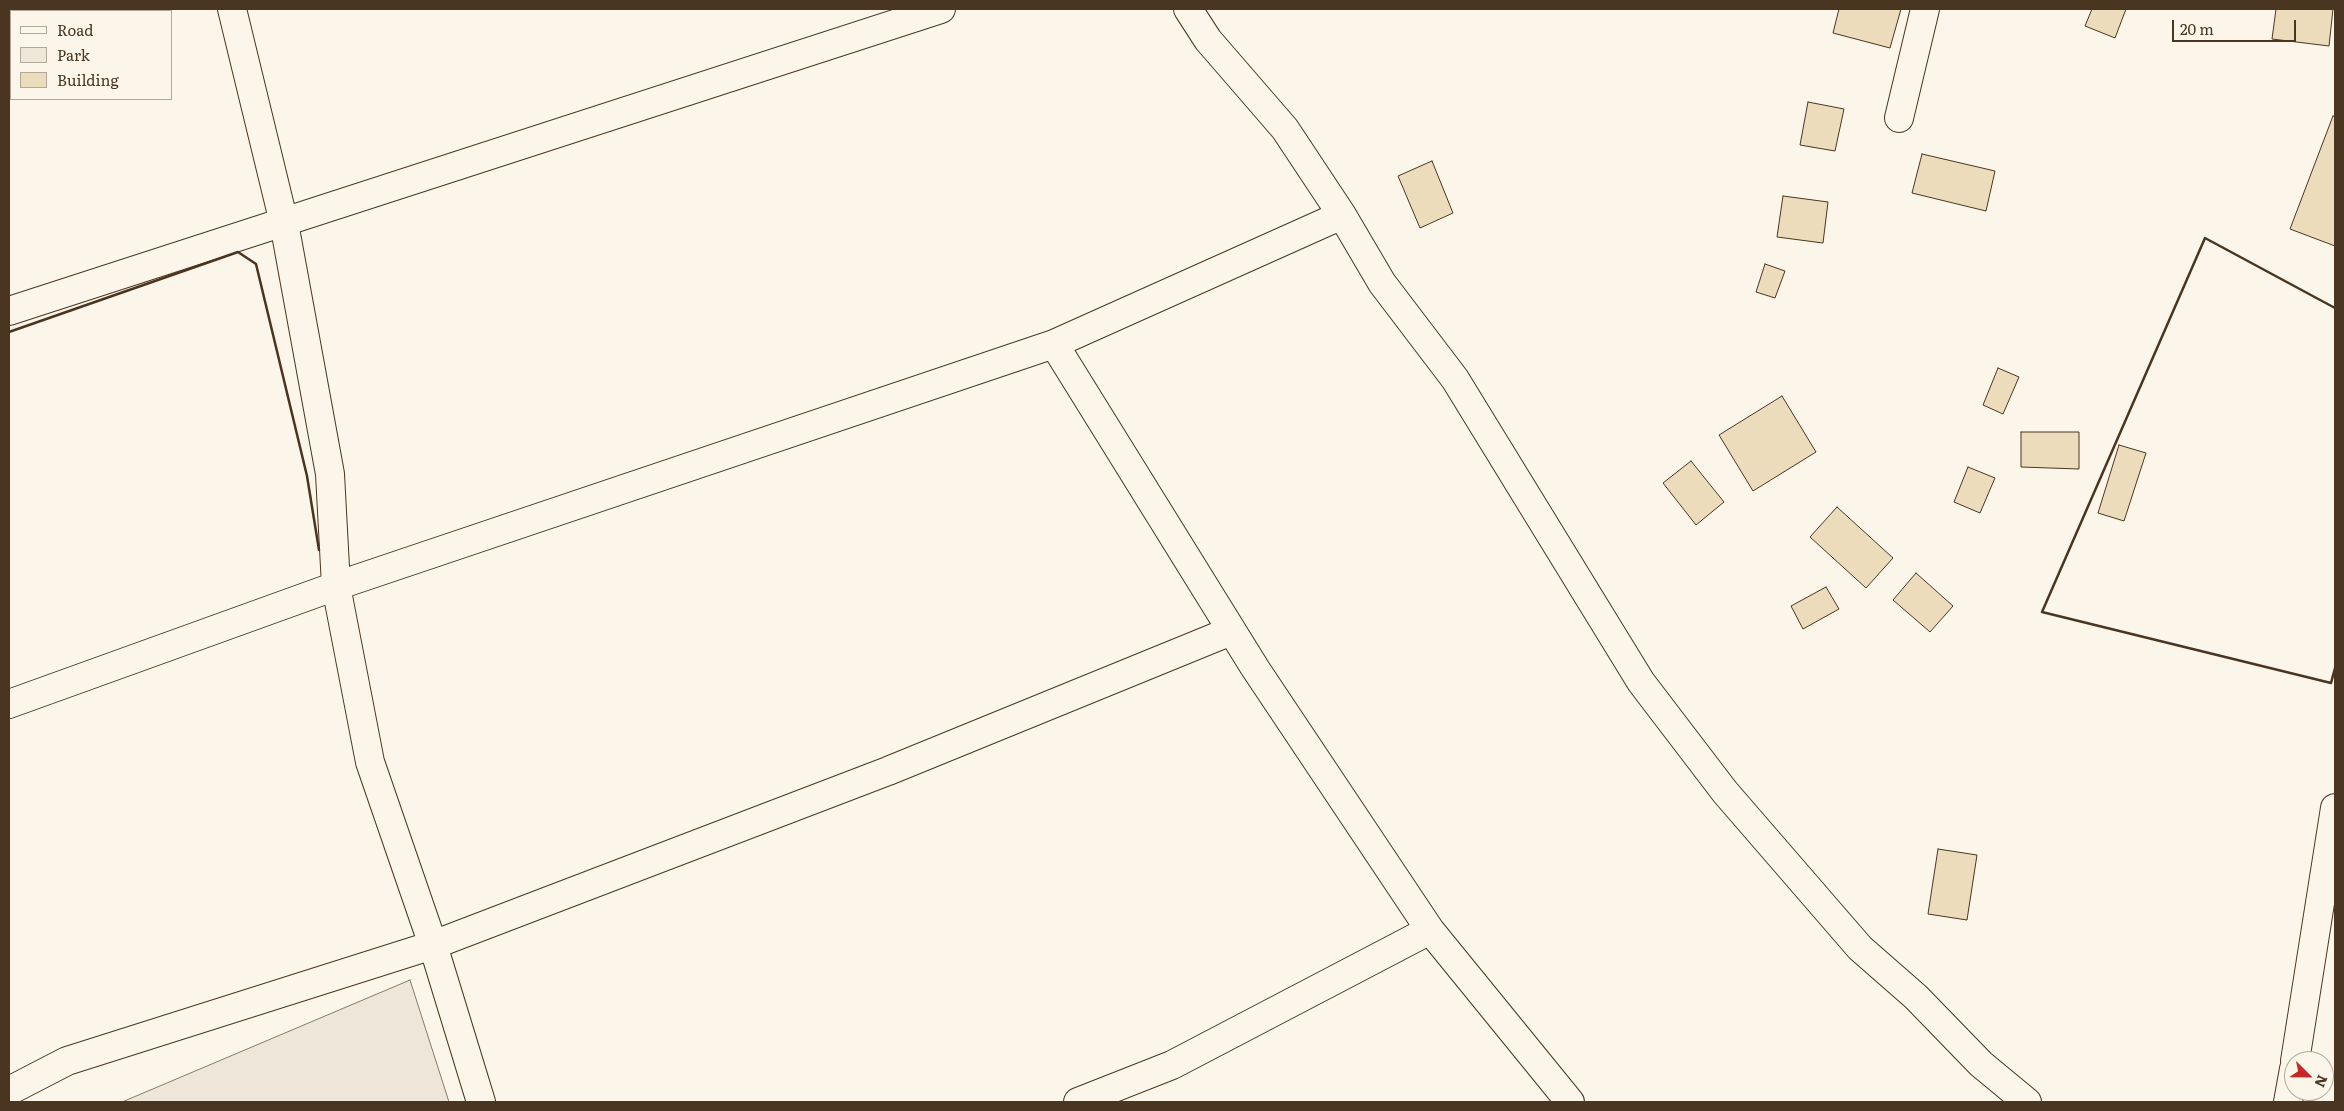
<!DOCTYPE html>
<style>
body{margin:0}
#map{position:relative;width:2344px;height:1111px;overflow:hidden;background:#fbf6e9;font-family:Literata,serif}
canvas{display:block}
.frame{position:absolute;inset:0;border:10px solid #4a3520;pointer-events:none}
.legend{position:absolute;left:10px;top:10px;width:162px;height:90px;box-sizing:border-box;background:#fbf6e9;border:1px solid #b4a999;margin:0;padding:6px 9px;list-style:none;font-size:15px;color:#4a3520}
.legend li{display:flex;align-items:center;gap:10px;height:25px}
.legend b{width:25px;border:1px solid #b4a999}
.north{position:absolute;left:2284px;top:1051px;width:50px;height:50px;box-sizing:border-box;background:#fbf6e9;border:1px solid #b4a999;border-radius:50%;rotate:113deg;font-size:14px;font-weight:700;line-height:20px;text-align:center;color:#4a3520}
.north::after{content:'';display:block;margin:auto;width:18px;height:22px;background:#c62828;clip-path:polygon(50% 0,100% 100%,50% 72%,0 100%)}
.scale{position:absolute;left:2172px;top:20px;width:124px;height:22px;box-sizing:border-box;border:2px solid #4a3520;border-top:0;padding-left:6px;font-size:15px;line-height:18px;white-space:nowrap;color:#4a3520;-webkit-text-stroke:4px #fbf6e9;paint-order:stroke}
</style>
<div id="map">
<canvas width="2344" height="1111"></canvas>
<div class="frame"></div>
<ul class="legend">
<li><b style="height:6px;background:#fbf6e9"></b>Road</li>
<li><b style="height:14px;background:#ede6d9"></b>Park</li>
<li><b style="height:14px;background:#ecdcbc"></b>Building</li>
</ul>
<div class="north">N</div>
<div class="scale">20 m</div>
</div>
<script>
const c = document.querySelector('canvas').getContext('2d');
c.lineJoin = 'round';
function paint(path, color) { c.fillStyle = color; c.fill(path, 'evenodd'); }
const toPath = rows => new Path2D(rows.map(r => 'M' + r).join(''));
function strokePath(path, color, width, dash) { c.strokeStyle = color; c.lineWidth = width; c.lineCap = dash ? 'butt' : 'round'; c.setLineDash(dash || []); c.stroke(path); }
const green = toPath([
 [410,980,449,1102,122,1102,410,980]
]);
paint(green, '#ede6d9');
strokePath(green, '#887966', 1);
const building = toPath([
 [1839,9,1901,9,1890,48,1833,33,1839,9],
 [2092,9,2126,9,2115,38,2085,26,2092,9],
 [2276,9,2333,9,2329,46,2272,39,2276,9],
 [1808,102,1844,109,1835,151,1800,145,1808,102],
 [2333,116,2335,117,2335,246,2290,229,2333,116],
 [1922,154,1995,171,1986,211,1912,193,1922,154],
 [1432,161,1453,213,1420,228,1398,176,1432,161],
 [1783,196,1828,202,1823,243,1777,237,1783,196],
 [1765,264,1785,271,1775,298,1756,292,1765,264],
 [1998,368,2019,377,2003,414,1983,405,1998,368],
 [1782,396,1816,452,1753,491,1719,435,1782,396],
 [2021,432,2079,432,2079,469,2021,467,2021,432],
 [2119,445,2146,453,2124,521,2098,513,2119,445],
 [1691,461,1724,502,1696,525,1663,483,1691,461],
 [1968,467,1995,478,1980,513,1954,502,1968,467],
 [1837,507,1893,558,1866,588,1810,537,1837,507],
 [1916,573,1953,606,1930,632,1893,600,1916,573],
 [1826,587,1839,609,1803,629,1791,606,1826,587],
 [1938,849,1977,855,1967,920,1928,914,1938,849]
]);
paint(building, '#ecdcbc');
strokePath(building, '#4a3520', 1);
const minor = toPath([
 [232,9,284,223,330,474,336,586,370,762,433,945,481,1102],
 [1188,9,1208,40,1285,129,1342,215,1382,283,1455,379,1641,682,1725,792,1860,948,1916,997,1981,1064,2027,1102],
 [1899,118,1925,9],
 [9,311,941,9],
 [1054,344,1255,668,1430,930,1570,1102],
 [9,704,336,586,1054,344,1342,215],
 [2295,1061,2335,808],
 [9,1091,67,1061,433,945,888,771,1231,631],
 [1078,1102,1172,1065,1430,930],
 [2288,1102,2294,1069]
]);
strokePath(minor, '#4a3520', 30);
strokePath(minor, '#fbf6e9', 28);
strokePath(toPath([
 [2335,308,2205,238,2042,612,2331,683,2335,668],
 [9,332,238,252,256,264,307,476,319,550]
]), '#4a3520', 2.5);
</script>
